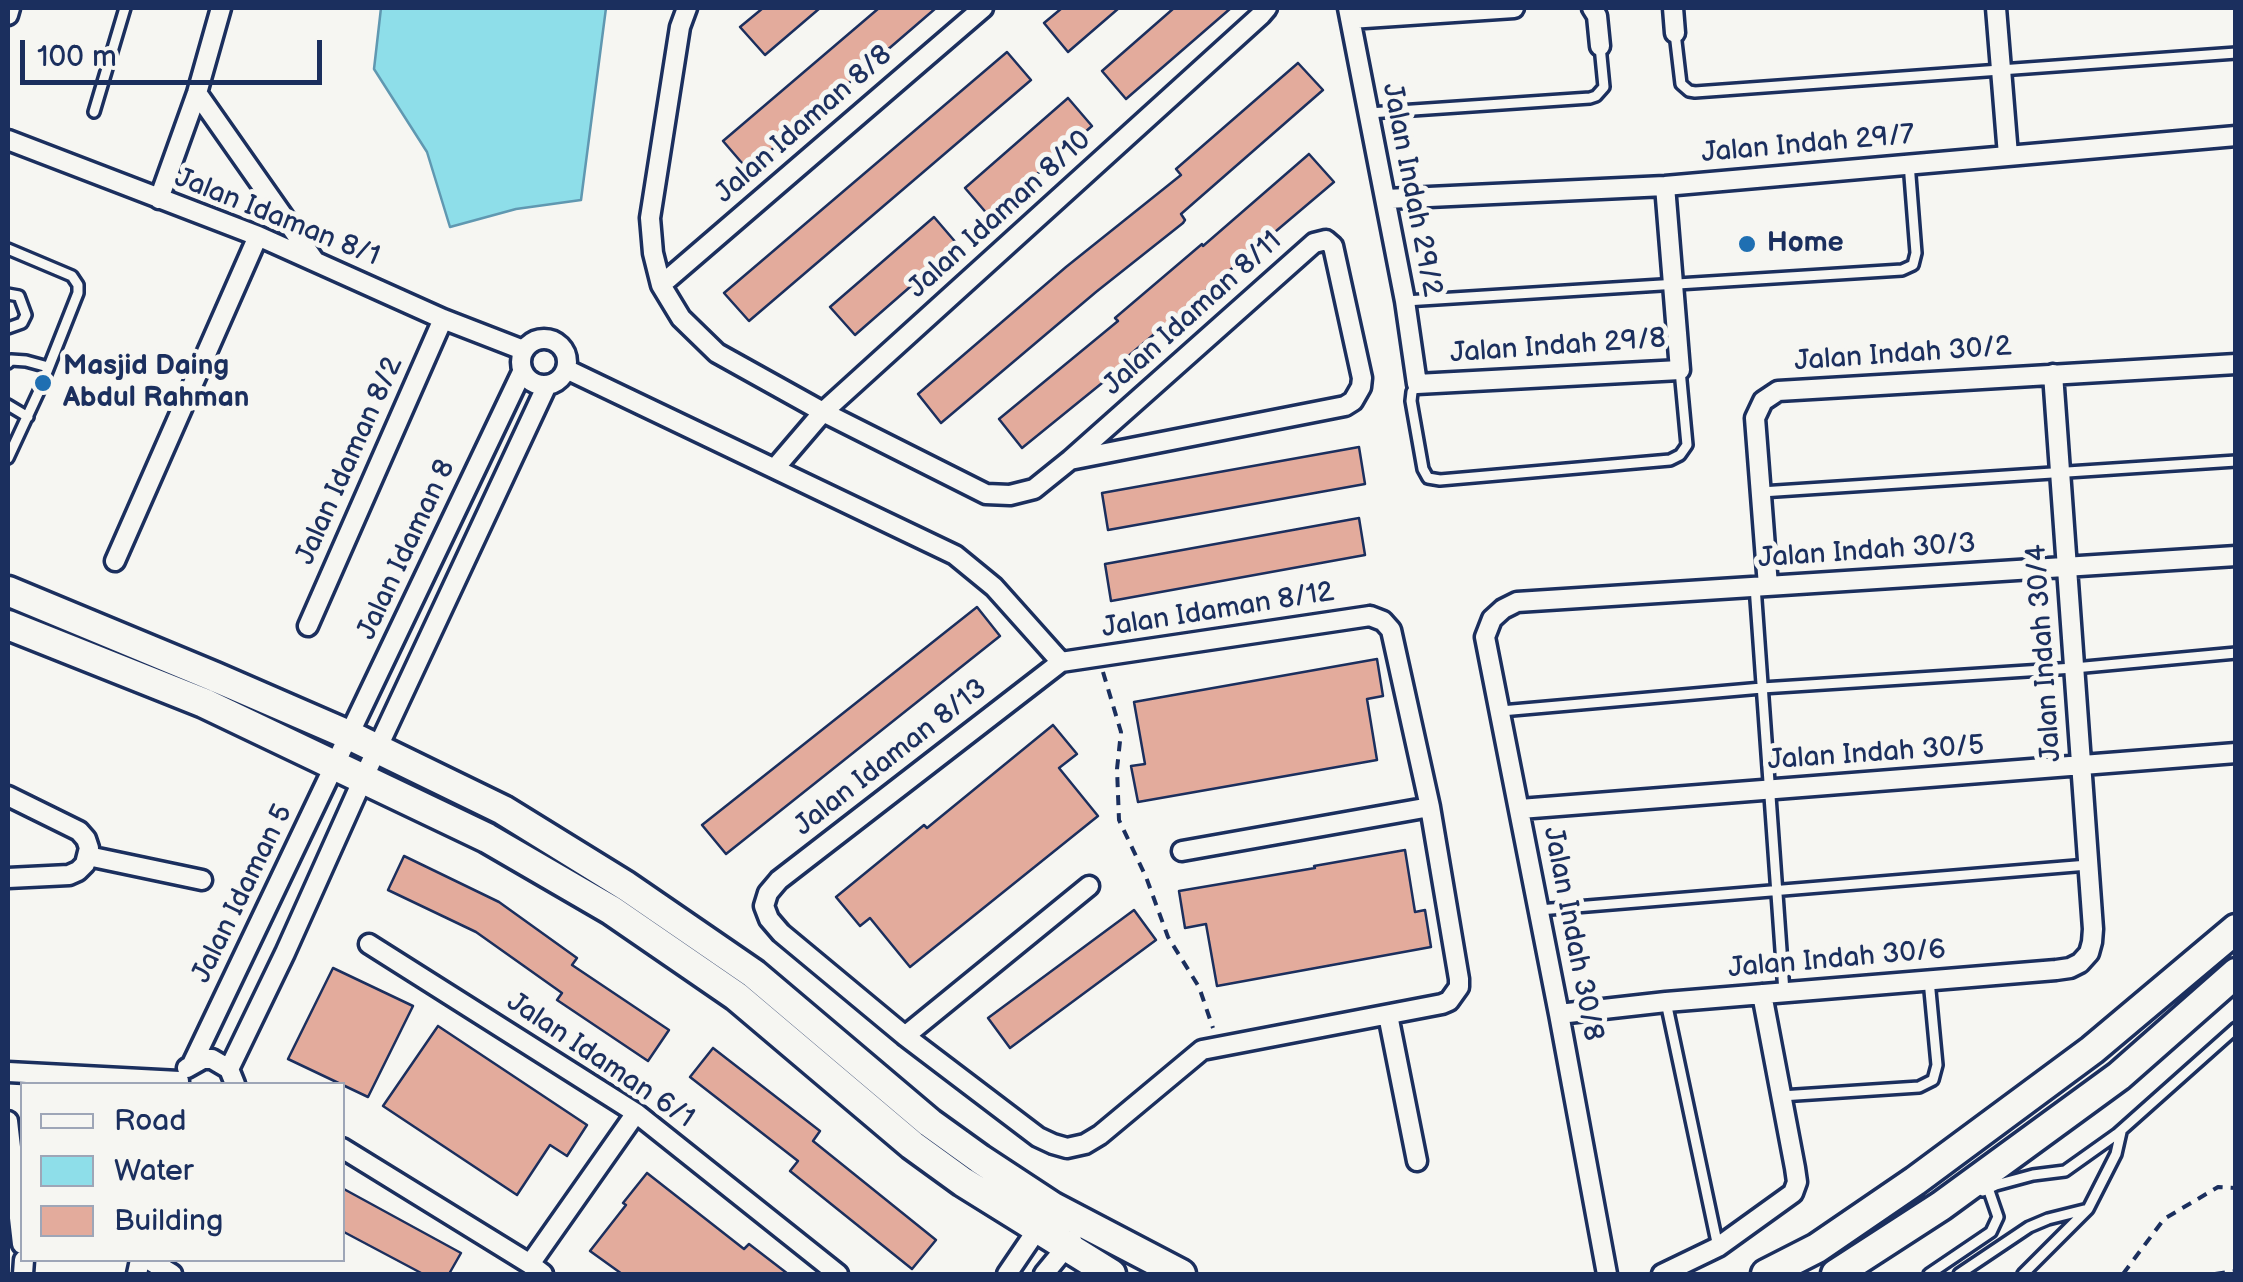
<!DOCTYPE html>
<style>
body{margin:0}
#map{position:relative;width:2243px;height:1282px;overflow:hidden;background:#f6f6f2;font-family:"Balsamiq Sans",sans-serif}
canvas{display:block}
.frame{position:absolute;inset:0;border:10px solid #1b2f5e;pointer-events:none}
.legend{position:absolute;left:20px;top:1082px;width:325px;height:180px;box-sizing:border-box;background:#f6f6f2;border:2px solid #9ea6b7;margin:0;padding:12px 18px;list-style:none;font-size:30px;color:#1b2f5e}
.legend li{display:flex;align-items:center;gap:20px;height:50px}
.legend b{width:50px;border:2px solid #9ea6b7}
.scale{position:absolute;left:20px;top:40px;width:302px;height:45px;box-sizing:border-box;border:5px solid #1b2f5e;border-top:0;padding-left:12px;font-size:30px;line-height:35px;white-space:nowrap;color:#1b2f5e;-webkit-text-stroke:8px #f6f6f2;paint-order:stroke}
</style>
<div id="map">
<canvas width="2243" height="1282"></canvas>
<div class="frame"></div>
<ul class="legend">
<li><b style="height:12px;background:#f6f6f2"></b>Road</li>
<li><b style="height:28px;background:#8edee9"></b>Water</li>
<li><b style="height:28px;background:#e3ab9c"></b>Building</li>
</ul>
<div class="scale">100 m</div>
</div>
<script>
const c = document.querySelector('canvas').getContext('2d');
c.lineJoin = 'round';
function paint(path, color) { c.fillStyle = color; c.fill(path, 'evenodd'); }
const toPath = rows => new Path2D(rows.map(r => 'M' + r).join(''));
function strokePath(path, color, width, dash) { c.strokeStyle = color; c.lineWidth = width; c.lineCap = dash ? 'butt' : 'round'; c.setLineDash(dash || []); c.stroke(path); }
function write(font, color, halo, rows, align = 'center') {
  c.font = font + ' "Balsamiq Sans",sans-serif'; c.lineWidth = 10; c.setLineDash([]); c.textBaseline = 'middle'; c.strokeStyle = halo; c.fillStyle = color; for (const [text, x, y, turn = 0] of rows) {
    c.save(); c.translate(x, y); c.rotate((+turn || 0) * Math.PI / 180); c.textAlign = isNaN(turn) ? turn : align; if (halo) c.strokeText(text, 0, 0); c.fillText(text, 0, 0); c.restore();
  }
}
const water = toPath([
 [381,8,606,8,581,200,516,209,450,227,427,152,374,69,381,8]
]);
paint(water, '#8edee9');
strokePath(water, '#6098b1', 2.5);
const building = toPath([
 [763,8,820,8,765,55,740,27,763,8],
 [879,8,936,8,748,170,723,141,879,8],
 [1062,8,1119,8,1068,52,1044,23,1062,8],
 [1174,8,1231,8,1126,99,1102,71,1174,8],
 [1007,52,1031,80,749,321,724,293,1007,52],
 [1298,63,1323,90,1181,214,1185,220,1183,223,1096,292,941,423,918,394,1066,267,1181,175,1176,169,1298,63],
 [1068,98,1092,126,989,216,965,188,1068,98],
 [1309,154,1334,182,1126,358,1128,362,1022,448,999,419,1118,321,1115,318,1202,244,1203,246,1309,154],
 [934,217,958,245,855,335,830,307,934,217],
 [1359,447,1365,484,1108,530,1102,493,1359,447],
 [1359,518,1365,555,1111,601,1105,564,1359,518],
 [977,607,1000,636,726,854,702,825,977,607],
 [1377,659,1383,696,1367,699,1377,760,1138,802,1131,766,1145,764,1134,702,1377,659],
 [1053,725,1077,754,1059,768,1098,816,910,967,870,918,860,926,836,897,924,825,927,828,1053,725],
 [1405,850,1415,912,1425,910,1431,947,1217,986,1206,924,1185,928,1179,891,1315,868,1314,866,1405,850],
 [404,856,499,902,577,958,572,965,669,1030,648,1061,557,1000,562,993,476,932,388,890,404,856],
 [1134,910,1156,940,1010,1048,988,1018,1134,910],
 [333,968,413,1006,368,1097,288,1059,333,968],
 [438,1026,587,1125,567,1156,550,1145,517,1195,383,1106,438,1026],
 [713,1048,820,1131,813,1141,936,1240,912,1269,790,1171,798,1161,690,1077,713,1048],
 [647,1173,744,1249,749,1244,788,1274,622,1274,590,1251,626,1205,623,1203,647,1173],
 [342,1188,461,1253,449,1274,423,1274,342,1231,342,1188]
]);
paint(building, '#e3ab9c');
strokePath(building, '#1b2f5e', 2.5);
const lane = toPath([
 [1675,33,1681,84,1689,91,1695,92,2236,53],
 [94,112,125,8],
 [1369,113,1590,98,1596,96,1604,87,1600,46],
 [8,249,72,276,78,285,78,293,40,389,8,458],
 [8,294,19,296,26,315,22,323,8,328],
 [1405,301,1902,270,1913,265,1916,253,1909,163],
 [8,363,11,360,26,361,48,367],
 [1417,384,1412,392,1411,401,1423,469,1428,478,1440,480,1670,460,1680,455,1687,445,1680,370],
 [8,405,28,417],
 [1761,492,2236,461],
 [1755,586,1784,992],
 [1501,711,1762,688,2074,668,2236,653],
 [1539,910,2088,865],
 [1666,1002,1718,1247],
 [1781,1096,1919,1087,1933,1080,1937,1065,1929,980],
 [1983,1191,1996,1185,2033,1175,2065,1171,2117,1134,2236,1028],
 [1929,1274,1991,1232,1998,1217,1988,1188],
 [1959,1274,2029,1227,2048,1219,2088,1209],
 [2023,1274,2088,1209,2116,1154,2121,1132]
]);
const street = toPath([
 [687,8,680,27,650,218,653,253,661,285,681,318,717,353,823,412,986,494,1010,495,1034,489,1070,460,1314,243,1326,240,1333,246,1362,378,1361,387,1353,401,1345,406,1070,460],
 [1348,8,1405,301,1417,384,1680,370,1665,186],
 [1592,8,1597,16,1600,46],
 [1673,8,1675,33],
 [1996,8,2008,155],
 [8,15,10,8],
 [1350,19,1514,8],
 [197,93,314,260],
 [8,140,258,236,443,319,523,350],
 [159,199,197,93,221,8],
 [1386,199,1665,186,2236,136],
 [661,285,983,8],
 '521 362a23 23 0 1 1 46 0a23 23 0 1 1-46 0Z',
 [566,369,955,555,994,587,1061,662],
 [775,468,823,412,1261,15,1267,8],
 [115,561,258,236],
 [1768,586,1755,418,1763,401,1778,391,2236,364],
 [1370,616,1383,621,1391,630,1430,807,1459,979,1459,987,1449,1001,1442,1004,1202,1050,1100,1135,1085,1144,1067,1148,1053,1144,1038,1137,905,1036,781,933,769,919,764,906,768,893,779,880,1061,662,1370,616],
 [308,626,443,319],
 [8,796,79,831,86,839,89,848,85,864,78,871,69,875,8,878],
 [1520,809,2236,753],
 [1182,851,1430,807],
 [88,856,202,880],
 [369,944,636,1113,838,1274],
 [1559,1014,1666,1002,2056,970,2070,968,2080,963,2089,953,2092,942,2093,929,2053,374],
 [1388,1015,1417,1161],
 [905,1036,1089,886],
 [193,1062,522,372],
 [187,1068,203,1059,212,1059,229,1069,235,1084],
 [229,1069,285,953,363,779,547,385],
 [8,1072,179,1081],
 [8,1121,22,1244],
 [342,1148,530,1264,543,1274],
 [149,1260,172,1274],
 [530,1264,636,1113],
 [23,1274,24,1260],
 [137,1274,140,1260],
 [1007,1274,1043,1221],
 [1044,1274,1072,1240],
 [1607,1274,1559,1014,1485,637,1492,619,1503,609,1517,602,2236,556],
 [1662,1274,1718,1247,1793,1193,1797,1182,1795,1168,1762,994]
]);
const secondary = toPath([
 [8,591,215,677,351,736,503,810,626,886,754,974,930,1123,980,1159,1053,1207,1181,1274],
 [8,625,204,703,336,766,487,838,611,910,736,996,912,1145,963,1182,1111,1274],
 [1766,1274,1817,1248,1915,1181,2092,1050,2236,929],
 [1836,1274,1941,1206,2119,1076,2236,973]
]);
strokePath(lane, '#1b2f5e', 16);
strokePath(street, '#1b2f5e', 25);
strokePath(secondary, '#1b2f5e', 35);
strokePath(toPath([
 [1103,672,1121,732,1117,769,1119,820,1146,877,1168,937,1199,987,1213,1028],
 [2123,1274,2164,1219,2218,1187,2236,1188],
 [2215,1274,2236,1271]
]), '#1b2f5e', 4, [10, 8]);
strokePath(lane, '#f6f6f2', 9);
strokePath(street, '#f6f6f2', 18);
strokePath(secondary, '#f6f6f2', 28);
for (const [x, y, r, color] of [
 [1747,244,10,"#1f6fb2"],
 [43,383,10,"#1f6fb2"]
]) { const dot = new Path2D(); dot.arc(x, y, r, 0, 2 * Math.PI); c.fillStyle = color; c.fill(dot); strokePath(dot, '#f6f6f2', 4); }
write('28px', '#1b2f5e', '#f6f6f2', [
 ["Jalan Idaman 8/8",804,125,-41],
 ["Jalan Indah 29/7",1808,145,-5],
 ["Jalan Indah 29/2",1411,190,79],
 ["Jalan Idaman 8/10",1000,215,-42],
 ["Jalan Idaman 8/1",277,218,22],
 ["Jalan Idaman 8/11",1193,314,-42],
 ["Jalan Indah 29/8",1558,347,-4],
 ["Jalan Indah 30/2",1903,355,-4],
 ["Jalan Idaman 8/2",350,461,-66],
 ["Jalan Idaman 8",407,550,-65],
 ["Jalan Indah 30/3",1867,552,-4],
 ["Jalan Idaman 8/12",1218,611,-9],
 ["Jalan Indah 30/4",2045,653,-94],
 ["Jalan Indah 30/5",1876,754,-4],
 ["Jalan Idaman 8/13",891,758,-38],
 ["Jalan Idaman 5",243,894,-64],
 ["Jalan Indah 30/8",1572,934,79],
 ["Jalan Indah 30/6",1837,960,-5],
 ["Jalan Idaman 6/1",600,1061,34]
]);
write('bold 28px', '#1b2f5e', '#f6f6f2', [
 ["Home",1767,244],
 ["Masjid Daing",63,367],
 ["Abdul Rahman",63,399]
], 'left');
</script>
